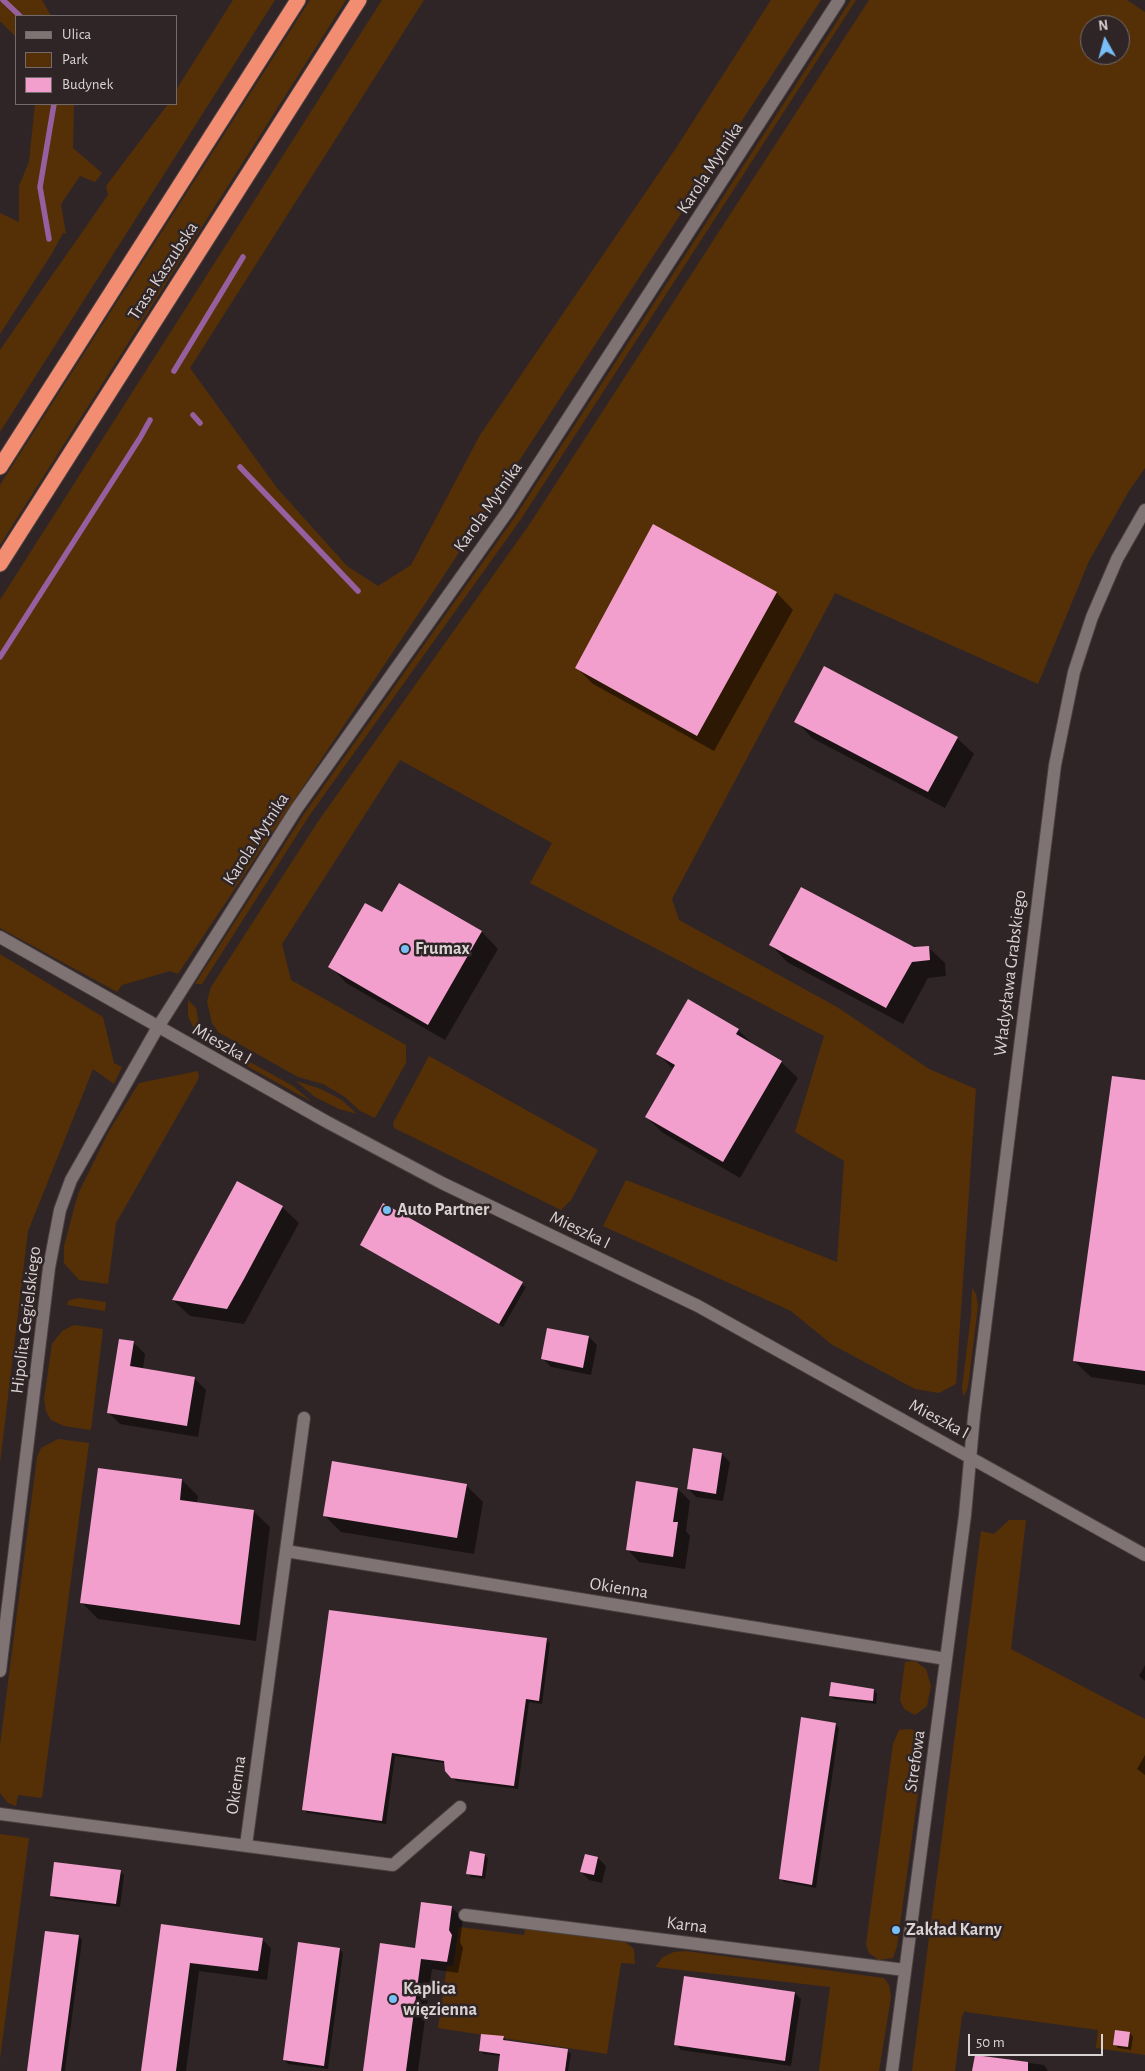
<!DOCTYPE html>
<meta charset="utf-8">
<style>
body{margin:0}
#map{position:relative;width:1145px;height:2071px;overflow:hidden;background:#302526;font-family:"Alegreya Sans",sans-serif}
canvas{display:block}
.legend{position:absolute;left:15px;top:15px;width:162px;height:90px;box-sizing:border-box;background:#302526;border:1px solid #746b6c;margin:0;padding:6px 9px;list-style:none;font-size:15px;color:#dad3d4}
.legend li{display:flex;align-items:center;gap:10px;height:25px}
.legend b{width:25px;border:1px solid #746b6c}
.north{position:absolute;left:1080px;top:15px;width:50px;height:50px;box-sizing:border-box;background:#302526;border:1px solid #746b6c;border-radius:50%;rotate:353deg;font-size:14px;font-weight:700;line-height:20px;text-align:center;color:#dad3d4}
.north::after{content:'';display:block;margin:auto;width:18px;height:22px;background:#78bff7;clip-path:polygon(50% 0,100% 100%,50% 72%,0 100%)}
.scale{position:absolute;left:968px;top:2034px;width:135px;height:22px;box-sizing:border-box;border:2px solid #dad3d4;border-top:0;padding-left:6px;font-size:15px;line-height:18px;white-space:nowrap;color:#dad3d4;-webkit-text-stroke:4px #302526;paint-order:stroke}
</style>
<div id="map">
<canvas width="1145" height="2071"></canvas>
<ul class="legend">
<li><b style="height:6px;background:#807374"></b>Ulica</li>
<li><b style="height:14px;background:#553006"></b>Park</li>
<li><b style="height:14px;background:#f29fcd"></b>Budynek</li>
</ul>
<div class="north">N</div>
<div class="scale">50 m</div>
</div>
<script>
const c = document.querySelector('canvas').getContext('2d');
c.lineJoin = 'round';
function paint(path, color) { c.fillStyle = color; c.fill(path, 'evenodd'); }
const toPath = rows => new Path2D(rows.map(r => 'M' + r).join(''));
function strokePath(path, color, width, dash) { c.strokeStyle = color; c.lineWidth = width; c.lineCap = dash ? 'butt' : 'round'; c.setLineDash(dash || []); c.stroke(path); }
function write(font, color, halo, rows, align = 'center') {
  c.font = font + ' "Alegreya Sans",sans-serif'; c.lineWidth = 5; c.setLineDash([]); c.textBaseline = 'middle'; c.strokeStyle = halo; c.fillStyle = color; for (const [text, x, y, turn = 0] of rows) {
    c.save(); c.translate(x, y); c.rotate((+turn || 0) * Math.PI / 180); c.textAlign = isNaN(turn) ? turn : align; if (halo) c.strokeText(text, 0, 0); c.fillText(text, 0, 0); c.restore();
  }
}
paint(toPath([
 [0,0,42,0,51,16,16,16,16,37,0,21],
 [233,0,275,0,0,432,0,350,108,195,106,186,168,104,176,104,176,90],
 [310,0,346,0,0,545,0,485],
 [382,0,424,0,190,368,277,488,347,566,378,586,411,565,480,435,676,148,771,0,821,0,439,583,178,974,170,971,122,985,117,992,0,928,0,600],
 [851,0,856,0,521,519,309,816,202,984,195,984,304,814,517,514],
 [869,0,1127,0,1145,12,1145,468,1129,491,1089,561,1038,684,835,593,672,899,679,920,837,1007,929,1069,976,1089,956,1384,939,1393,915,1389,831,1344,791,1311,603,1226,626,1180,837,1262,844,1161,795,1132,824,1036,530,883,552,843,400,760,282,944,291,980,406,1045,406,1063,375,1118,360,1111,345,1097,323,1084,298,1077,218,1032,212,1023,207,1001,211,987,317,823,529,525],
 [1090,25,1120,25,1120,55,1090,55],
 [35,104,74,104,73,148,102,173,95,182,80,176,61,204,66,234,63,233,51,255,0,334,0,213,19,222,19,186,29,162],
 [0,954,103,1017,114,1063,122,1067,114,1084,93,1069,28,1231,0,1463],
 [188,1000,196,1008,199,1024,196,1034,188,1016],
 [214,1042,293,1086,312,1102,209,1045],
 [429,1056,598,1150,571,1200,561,1210,394,1128,393,1123],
 [198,1071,199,1078,116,1223,108,1284,79,1280,64,1263,64,1246,78,1194,109,1131,139,1083],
 [296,1081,321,1089,342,1100,357,1114,339,1109,315,1097],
 [972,1288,976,1294,978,1306,968,1386,964,1397,962,1388,971,1315],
 [78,1298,106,1302,105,1311,67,1305,68,1301],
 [74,1325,103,1329,91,1430,64,1426,51,1420,46,1411,44,1399,52,1344,62,1331],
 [58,1439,89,1443,42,1798,18,1795,16,1806,8,1803,0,1793,0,1745,37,1457,41,1448],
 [1009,1520,1026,1520,1011,1649,1145,1719,1145,2055,1096,2048,1098,2030,966,2012,966,2010,962,2016,955,2071,912,2071,981,1531,994,1534],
 [915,1661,926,1669,931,1686,927,1706,915,1715,904,1709,900,1700,905,1662],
 [910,1729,918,1732,925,1743,897,1946,893,1958,879,1960,869,1953,866,1944,893,1744,899,1730],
 [0,1834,29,1838,0,2059],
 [459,1927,524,1935,525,1929,625,1942,634,1949,635,1964,621,1963,607,2054,438,2028,447,1966,453,1966],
 [686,1951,884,1978,889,1985,891,1997,879,2071,819,2071,830,1987,655,1967,663,1957,674,1952]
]), '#553006');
paint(toPath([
 [654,525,777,593,793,610,714,751,593,684,576,667],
 [796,721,957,738,974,754,945,808,812,738],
 [400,885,482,932,498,949,445,1040,346,983,330,966,383,914],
 [771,945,928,947,945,963,946,976,928,978,903,1024,787,962],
 [738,1030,755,1046,781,1062,798,1078,740,1178,663,1133,646,1117,674,1070,657,1053],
 [1145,1081,1145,1385,1091,1377,1074,1361],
 [384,1205,526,1287,503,1327,361,1245],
 [282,1207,299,1223,244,1324,190,1316,173,1300],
 [589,1337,597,1345,591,1375,551,1367,543,1359],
 [133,1342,145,1354,143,1369,194,1378,206,1390,198,1437,120,1424,108,1412],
 [722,1454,730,1462,723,1501,696,1497,688,1489],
 [182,1480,198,1496,197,1504,253,1511,270,1527,256,1641,98,1619,82,1603],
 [466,1485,483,1502,474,1554,341,1532,324,1515],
 [678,1489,690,1501,686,1531,690,1536,685,1569,639,1562,627,1549],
 [546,1639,550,1643,542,1704,529,1702,518,1789,456,1781,446,1771,445,1763,395,1756,386,1824,307,1813,303,1809],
 [1145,1665,1145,1681,1139,1676],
 [874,1690,877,1694,876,1704,834,1699,830,1696],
 [835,1724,839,1728,816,1888,784,1882,780,1878],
 [1145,1755,1145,1775,1137,1769],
 [485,1855,488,1858,485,1879,471,1877,468,1873],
 [598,1858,606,1866,602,1883,589,1880,581,1872],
 [120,1871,124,1875,120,1907,55,1899,51,1895],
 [451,1907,463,1918,460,1942,463,1948,458,1973,432,1969,418,2071,364,2071,416,1949],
 [162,1926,262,1939,271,1948,267,1980,199,1971,186,2071,143,2071],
 [79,1936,82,1940,65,2071,28,2071],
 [340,1949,343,1953,328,2069,288,2064,284,2060],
 [795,1993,801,1999,791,2066,681,2050,676,2044],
 [1130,2033,1133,2037,1131,2050,1118,2048,1115,2044],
 [503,2037,507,2041,567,2050,571,2054,568,2071,499,2071,501,2056,484,2054,480,2051],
 [976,2056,1044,2065,1048,2071,974,2071]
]), '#0007');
strokePath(toPath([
 [3,0,20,16],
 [49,239,40,187,54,104],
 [174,371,243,257],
 [193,415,200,423],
 [240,467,358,591],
 [0,657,140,438,150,420]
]), '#9560a0', 5.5);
paint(toPath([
 [653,524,777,592,697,736,575,668],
 [824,666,958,737,928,792,794,722],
 [399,883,482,931,428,1025,328,967,365,903,382,912],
 [801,887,914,947,929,946,930,960,912,962,886,1008,769,945],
 [688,999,739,1029,736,1034,782,1061,723,1162,645,1117,675,1065,656,1054],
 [1112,1076,1145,1080,1145,1371,1073,1361],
 [237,1181,283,1206,244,1279,227,1309,172,1300],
 [383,1203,523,1282,499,1324,360,1245],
 [547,1328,589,1336,583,1368,541,1359],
 [119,1339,134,1341,130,1366,195,1377,187,1426,107,1413],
 [693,1448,722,1453,716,1494,687,1489],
 [332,1461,467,1484,457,1538,323,1516],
 [98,1468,182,1479,180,1500,254,1510,240,1625,80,1603],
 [636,1481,678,1488,673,1522,678,1522,673,1557,626,1550],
 [329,1610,547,1638,539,1701,526,1699,514,1786,451,1778,445,1771,444,1761,392,1753,382,1821,302,1810],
 [831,1682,874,1689,873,1701,829,1696],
 [801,1717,836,1723,812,1885,779,1879],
 [470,1851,485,1854,482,1876,466,1874],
 [585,1854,598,1857,594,1875,580,1872],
 [54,1862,121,1870,116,1904,50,1896],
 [421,1902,452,1906,449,1930,452,1935,447,1962,421,1959,406,2071,363,2071,380,1943,415,1948],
 [161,1924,263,1938,258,1971,190,1963,176,2071,141,2071],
 [45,1931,79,1935,61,2071,27,2071],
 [298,1942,340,1948,324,2066,283,2060],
 [684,1976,795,1992,785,2061,674,2045],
 [1115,2030,1130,2032,1128,2047,1113,2045],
 [481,2034,504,2036,503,2040,568,2049,565,2071,498,2071,500,2054,479,2051],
 [975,2055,1028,2062,1028,2071,972,2071]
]), '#f29fcd');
const minor = toPath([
 [0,937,327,1122,442,1183,698,1306,1145,1555],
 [286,1551,946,1659],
 [0,1814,393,1865,460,1807],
 [246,1845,304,1418],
 [465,1915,905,1970],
 [892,2071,965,1515,974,1416,1055,765,1074,672,1092,617,1117,559,1145,510]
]);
const tertiary = toPath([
 [0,1671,49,1268,60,1210,71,1180,158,1027,297,808,508,511,839,0]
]);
const motorway = toPath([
 [0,467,298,0],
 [0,564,359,0]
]);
strokePath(minor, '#4a4142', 14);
strokePath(tertiary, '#4a4142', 14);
strokePath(motorway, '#4a4142', 17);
strokePath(minor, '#807374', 12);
strokePath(tertiary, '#807374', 12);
strokePath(motorway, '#f28d71', 15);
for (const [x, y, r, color] of [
 [405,949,5,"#78bff7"],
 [387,1210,5,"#78bff7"],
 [896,1930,5,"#78bff7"],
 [393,1999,5,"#78bff7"]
]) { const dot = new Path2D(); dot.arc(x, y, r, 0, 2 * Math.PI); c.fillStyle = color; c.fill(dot); strokePath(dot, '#302526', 2); }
write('18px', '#dad3d4', '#302526', [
 ["Karola Mytnika",710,168,-57],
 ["Trasa Kaszubska",163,271,-57],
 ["Karola Mytnika",488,507,-55],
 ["Karola Mytnika",256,839,-57],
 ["Władysława Grabskiego",1010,973,-83],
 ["Mieszka I",222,1044,30],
 ["Mieszka I",580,1230,26],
 ["Hipolita Cegielskiego",26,1320,-83],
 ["Mieszka I",939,1419,28],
 ["Okienna",619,1588,9],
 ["Strefowa",915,1761,-82],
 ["Okienna",236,1785,-82],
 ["Karna",687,1925,7]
]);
write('bold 18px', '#dad3d4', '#302526', [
 ["Frumax",415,949],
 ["Auto Partner",397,1210],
 ["Zakład Karny",906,1930],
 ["Kaplica",403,1989],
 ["więzienna",403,2010]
], 'left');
</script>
